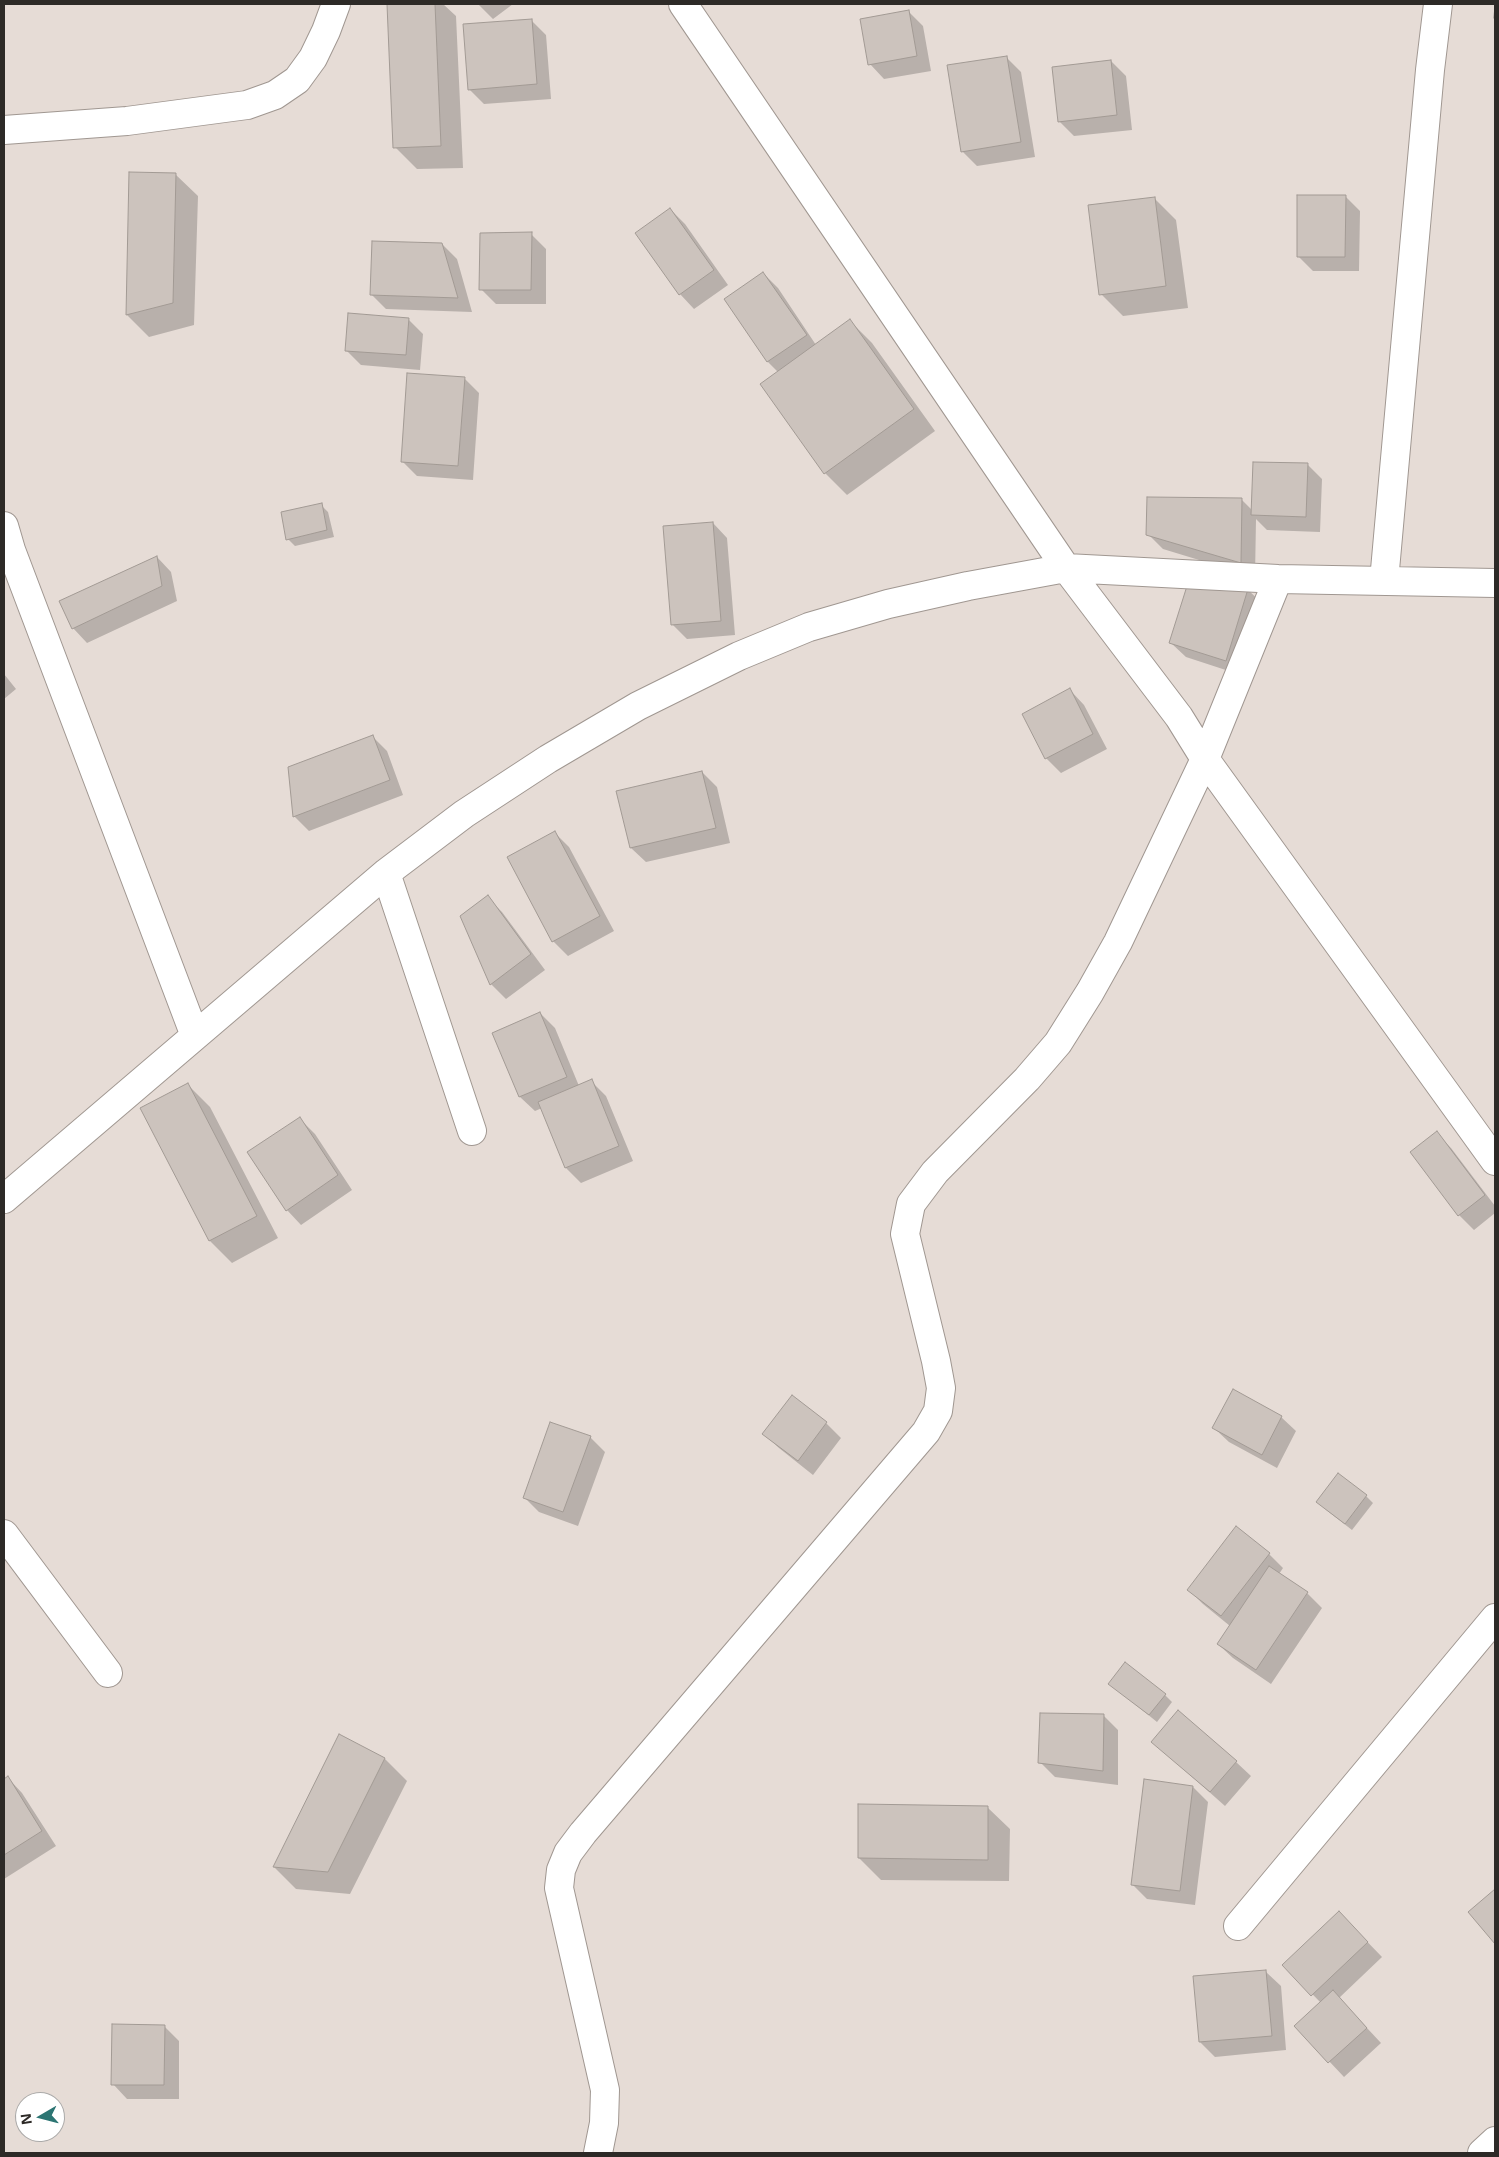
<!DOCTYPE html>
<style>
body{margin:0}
#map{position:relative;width:1499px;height:2157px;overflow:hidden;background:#e6dcd6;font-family:"Noto Sans",sans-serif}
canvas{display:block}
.frame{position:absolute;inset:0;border:5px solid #2d2a27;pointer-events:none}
.north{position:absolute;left:15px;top:2092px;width:50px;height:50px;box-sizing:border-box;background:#fff;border:1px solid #abaaa9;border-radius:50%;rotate:262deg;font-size:14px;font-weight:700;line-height:20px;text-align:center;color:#2d2a27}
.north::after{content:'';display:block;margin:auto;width:18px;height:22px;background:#2c7573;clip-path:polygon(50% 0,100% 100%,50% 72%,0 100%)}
</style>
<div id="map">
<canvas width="1499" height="2157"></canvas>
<div class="frame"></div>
<div class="north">N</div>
</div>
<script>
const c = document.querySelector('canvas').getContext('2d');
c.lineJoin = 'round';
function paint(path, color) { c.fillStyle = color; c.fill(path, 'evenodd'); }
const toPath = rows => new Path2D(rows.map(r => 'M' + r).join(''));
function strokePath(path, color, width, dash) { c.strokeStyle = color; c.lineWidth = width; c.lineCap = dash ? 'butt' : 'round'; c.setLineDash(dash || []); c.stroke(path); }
paint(toPath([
 [388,4,443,4,456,16,463,168,417,169,395,147],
 [478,4,513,4,493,19],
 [1495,4,1495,20,1493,18],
 [908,11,923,26,931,71,884,79,870,64],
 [531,20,546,35,551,99,484,104,469,89],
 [1006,57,1021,72,1035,157,977,166,963,152],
 [1111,61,1126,76,1132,130,1074,136,1059,121],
 [131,173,175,174,198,196,194,325,149,337,127,315],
 [1345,196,1360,211,1359,271,1313,271,1298,256],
 [1154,198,1176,220,1188,308,1123,316,1101,294],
 [670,209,685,224,728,285,694,309,680,294],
 [531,234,546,249,546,304,496,304,481,289],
 [442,244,457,259,472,312,386,309,371,294],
 [763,273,778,288,816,345,850,321,872,343,935,431,847,495,825,473,762,384,778,372,768,362,726,299],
 [408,319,423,334,420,370,361,365,346,350],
 [464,378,479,393,473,480,417,476,402,461],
 [1307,464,1322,479,1320,532,1267,530,1256,519,1255,577,1163,549,1148,534,1241,499,1252,510],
 [321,505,328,512,334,537,295,546,288,539],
 [713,523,727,538,735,635,687,639,672,624],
 [157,557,171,572,177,601,87,643,73,628],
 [1248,590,1263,604,1241,675,1186,657,1171,643],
 [4,674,16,689,4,699],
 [1070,690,1084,705,1107,749,1061,773,1046,758,1023,714],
 [373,737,387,751,403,795,309,831,294,816],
 [702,772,717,787,730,843,646,862,631,848],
 [555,833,569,847,614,931,568,956,553,941],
 [487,897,502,912,545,970,506,999,491,984],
 [540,1013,555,1028,579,1086,591,1081,606,1096,633,1161,581,1183,566,1168,542,1108,535,1111,520,1097,493,1033],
 [188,1085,210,1107,278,1238,232,1263,210,1241,142,1108],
 [300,1119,315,1134,352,1190,301,1225,287,1210],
 [1436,1133,1451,1148,1495,1206,1495,1213,1474,1230,1459,1215],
 [1281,1417,1296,1431,1277,1468,1229,1442,1214,1428],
 [826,1423,841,1438,813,1475,779,1448,764,1434],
 [590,1437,605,1452,578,1526,539,1512,524,1497],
 [1366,1496,1373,1503,1352,1530,1325,1509],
 [1269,1554,1283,1568,1279,1574,1307,1593,1322,1608,1271,1684,1233,1658,1218,1644,1230,1626,1203,1604,1189,1590],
 [1110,1684,1165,1695,1172,1702,1157,1722],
 [1103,1715,1118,1730,1118,1785,1055,1777,1040,1762],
 [340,1736,385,1759,407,1781,350,1894,296,1889,274,1867],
 [1153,1742,1236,1762,1251,1776,1225,1806],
 [8,1778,22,1793,56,1846,4,1879,4,1781],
 [1193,1787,1208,1802,1195,1905,1147,1899,1132,1884],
 [987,1807,1010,1829,1009,1881,881,1880,859,1858],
 [1495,1890,1495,1942,1470,1912],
 [1353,1927,1382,1957,1339,1998,1381,2043,1344,2077,1296,2026,1321,2003,1284,1965],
 [1266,1972,1281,1986,1286,2050,1215,2057,1200,2042],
 [164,2026,179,2041,179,2099,127,2099,113,2084]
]), '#0003');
const building = toPath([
 [387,4,435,4,441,146,393,148,387,4],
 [909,10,917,56,868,65,860,19,909,10],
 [532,19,537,84,468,90,463,24,532,19],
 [1007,56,1021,142,961,152,947,65,1007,56],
 [1111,60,1117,115,1058,122,1052,67,1111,60],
 [129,172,176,173,173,303,126,315,129,172],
 [1297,195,1346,195,1345,257,1297,257,1297,195],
 [1155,197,1166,286,1099,295,1088,205,1155,197],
 [670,208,714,270,679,295,635,233,670,208],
 [532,232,531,290,479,290,480,233,532,232],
 [372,241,442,243,458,298,370,295,372,241],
 [763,272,807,335,767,362,724,299,763,272],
 [348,313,409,318,406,355,345,351,348,313],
 [850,319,914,409,824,474,760,384,850,319],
 [407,373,465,377,458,466,401,462,407,373],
 [1253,462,1308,463,1306,517,1251,515,1253,462],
 [1147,497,1242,498,1241,563,1146,535,1147,497],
 [322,503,327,530,286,540,281,512,322,503],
 [713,522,721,621,671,625,663,526,713,522],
 [157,556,162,586,72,629,59,601,157,556],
 [1187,586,1248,589,1226,661,1169,643,1187,586],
 [1070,688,1093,734,1045,759,1022,714,1070,688],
 [373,735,390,780,293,817,288,767,373,735],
 [702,771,716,828,630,848,616,791,702,771],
 [555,831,600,916,552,942,507,857,555,831],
 [488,895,531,954,490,985,460,916,488,895],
 [540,1012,567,1077,519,1097,492,1033,540,1012],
 [592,1079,619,1146,565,1168,538,1102,592,1079],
 [188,1083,257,1216,209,1241,140,1108,188,1083],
 [300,1117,338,1175,286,1211,247,1152,300,1117],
 [1437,1131,1485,1195,1458,1216,1410,1152,1437,1131],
 [1233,1389,1282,1416,1262,1455,1212,1428,1233,1389],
 [792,1395,827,1422,798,1461,762,1434,792,1395],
 [550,1422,591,1436,563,1512,523,1498,550,1422],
 [1338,1473,1367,1495,1345,1524,1316,1502,1338,1473],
 [1236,1526,1270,1553,1221,1616,1187,1590,1236,1526],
 [1269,1566,1308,1592,1256,1670,1217,1644,1269,1566],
 [1125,1662,1166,1694,1149,1715,1108,1684,1125,1662],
 [1178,1710,1237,1761,1210,1792,1151,1742,1178,1710],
 [1040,1713,1104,1714,1103,1771,1038,1763,1040,1713],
 [339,1734,385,1758,328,1872,273,1867,339,1734],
 [8,1776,42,1831,4,1855,4,1779,8,1776],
 [1144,1779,1193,1786,1180,1891,1131,1885,1144,1779],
 [858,1804,988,1806,988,1860,858,1858,858,1804],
 [1495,1889,1495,1944,1468,1912,1495,1889],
 [1339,1911,1368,1942,1311,1996,1282,1965,1339,1911],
 [1266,1970,1272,2036,1199,2042,1193,1976,1266,1970],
 [1333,1990,1367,2028,1328,2063,1294,2026,1333,1990],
 [112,2024,165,2025,164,2085,111,2085,112,2024]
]);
paint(building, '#ccc3bd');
strokePath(building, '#a29a94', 1);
const minor = toPath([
 [683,4,1066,568,1179,717,1205,759,1495,1161],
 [4,130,127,121,247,105,275,95,297,80,313,58,326,31,336,4],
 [4,526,11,550,195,1036],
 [1384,581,1430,70,1438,4],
 [386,873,472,1131],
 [4,1199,386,873,464,814,548,759,638,706,739,656,809,627,888,604,968,586,1066,568,1278,579,1495,583],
 [4,1534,108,1673],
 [1238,1926,1495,1618],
 [598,2153,604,2123,605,2090,559,1888,561,1870,568,1853,583,1833,926,1432,938,1411,941,1388,936,1361,905,1234,911,1204,935,1172,1027,1079,1058,1043,1090,992,1118,942,1205,759,1278,579],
 [1482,2153,1495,2141]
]);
strokePath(minor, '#a09791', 30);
strokePath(minor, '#fff', 28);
</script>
